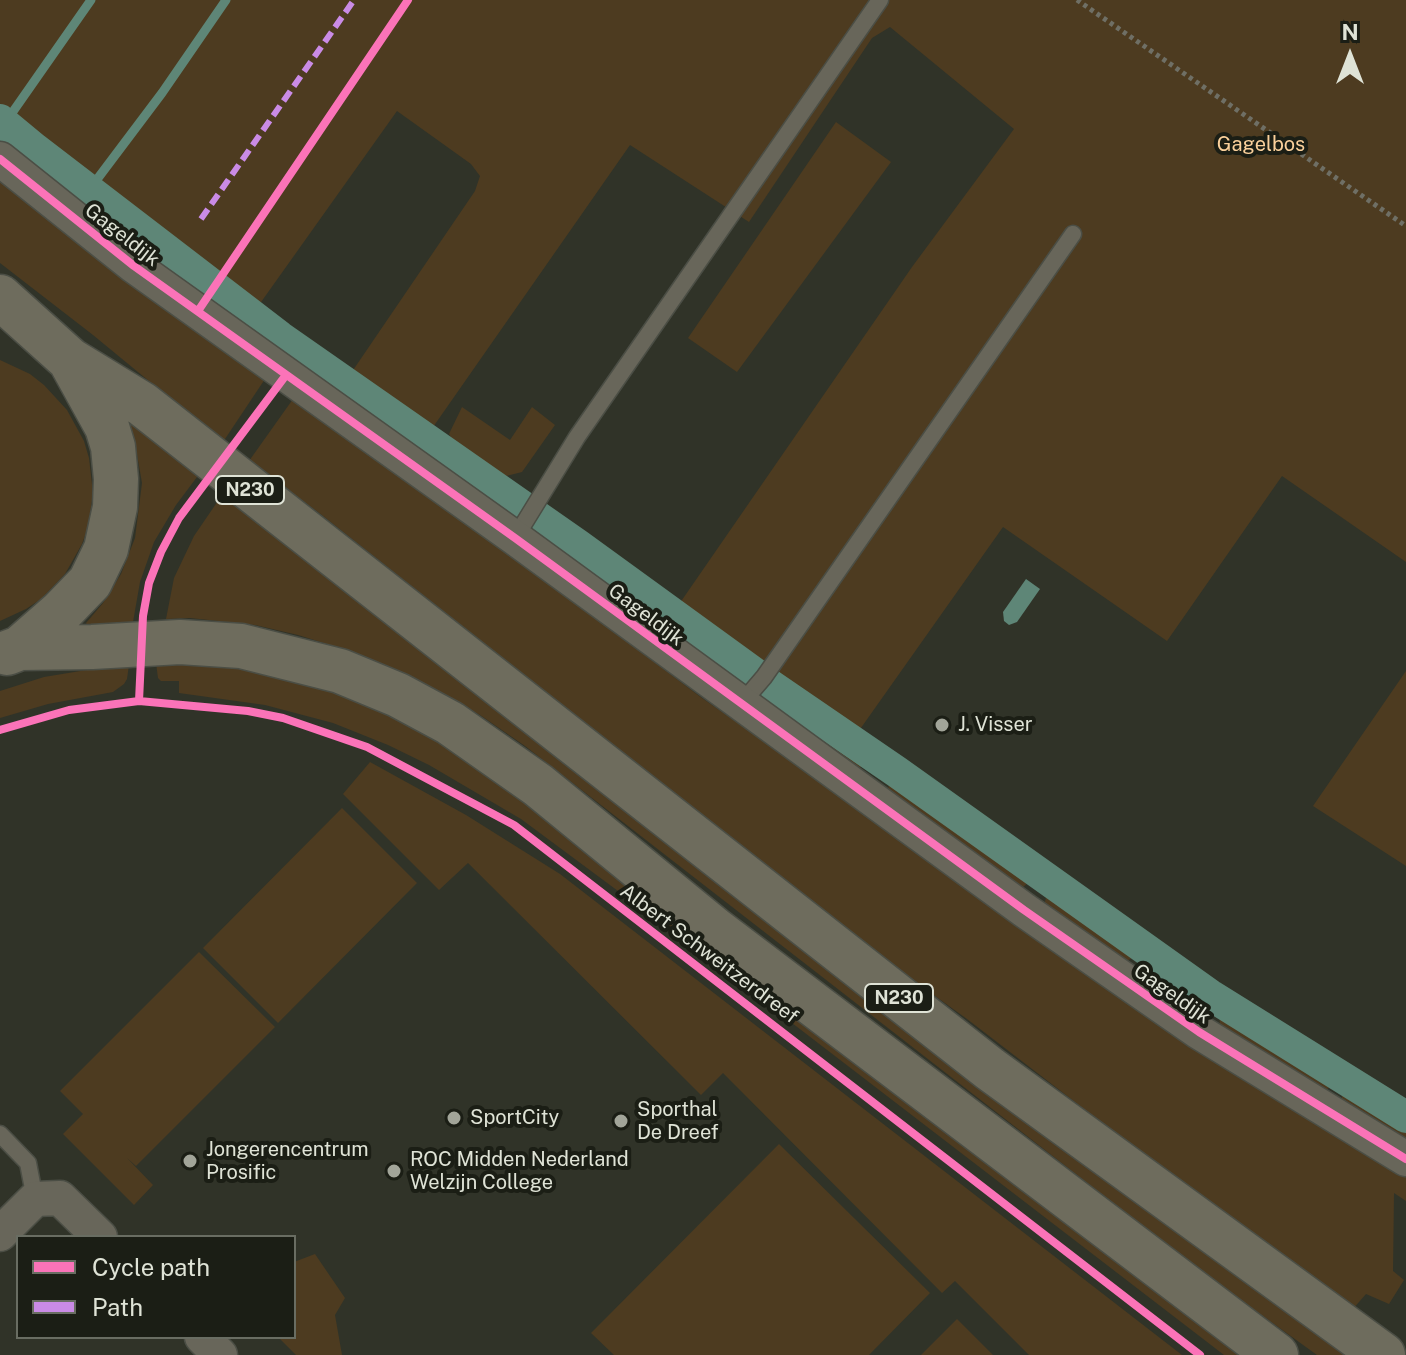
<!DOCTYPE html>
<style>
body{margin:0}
#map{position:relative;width:1406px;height:1355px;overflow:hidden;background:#303328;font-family:"Public Sans",sans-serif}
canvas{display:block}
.legend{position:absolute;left:16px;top:1235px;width:280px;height:104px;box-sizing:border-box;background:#1b1e15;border:2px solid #696d62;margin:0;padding:10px 14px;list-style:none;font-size:24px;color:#dfe3d6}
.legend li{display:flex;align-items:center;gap:16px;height:40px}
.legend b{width:40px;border:2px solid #696d62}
.north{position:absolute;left:1310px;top:16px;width:80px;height:80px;-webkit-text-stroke:6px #1b1e15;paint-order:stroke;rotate:0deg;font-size:22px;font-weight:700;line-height:32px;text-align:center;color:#dfe3d6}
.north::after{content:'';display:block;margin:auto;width:28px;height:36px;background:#dfe3d6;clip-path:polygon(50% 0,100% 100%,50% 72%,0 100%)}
</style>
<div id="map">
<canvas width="1406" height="1355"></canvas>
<ul class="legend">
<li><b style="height:10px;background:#fb73b8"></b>Cycle path</li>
<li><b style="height:10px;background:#ca8be6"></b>Path</li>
</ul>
<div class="north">N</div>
</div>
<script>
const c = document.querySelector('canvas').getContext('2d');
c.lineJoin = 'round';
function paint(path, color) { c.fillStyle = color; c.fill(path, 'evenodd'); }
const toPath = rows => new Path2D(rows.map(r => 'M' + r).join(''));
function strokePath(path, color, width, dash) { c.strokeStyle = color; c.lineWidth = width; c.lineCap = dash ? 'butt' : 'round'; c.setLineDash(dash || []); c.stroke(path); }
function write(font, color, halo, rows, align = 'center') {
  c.font = font + ' "Public Sans",sans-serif'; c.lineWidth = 8; c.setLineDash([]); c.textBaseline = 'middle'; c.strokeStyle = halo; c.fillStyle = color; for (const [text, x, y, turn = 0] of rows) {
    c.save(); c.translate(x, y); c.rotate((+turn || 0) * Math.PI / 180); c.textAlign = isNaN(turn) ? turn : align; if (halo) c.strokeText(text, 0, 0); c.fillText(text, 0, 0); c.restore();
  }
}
paint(toPath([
 [0,0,1406,0,1406,562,1282,476,1167,641,1003,527,851,742,673,613,912,267,1014,129,890,27,872,38,749,222,630,145,424,440,345,382,475,191,480,176,471,164,397,111,249,319,83,200,0,133],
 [836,122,891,162,737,372,688,338],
 [0,178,265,379,223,442,93,335,0,263],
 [0,360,30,374,44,385,67,410,84,441,89,458,93,493,88,527,82,544,65,574,41,599,26,609,0,621],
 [335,382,520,511,513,518,328,391],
 [293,399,542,578,702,698,857,806,1406,1174,1406,1201,1394,1193,1393,1271,1404,1280,1389,1304,1366,1294,1352,1310,1209,1205,967,1019,878,955,318,512,249,461],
 [462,407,510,440,532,407,555,425,522,472,498,478,459,452,449,434],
 [128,419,200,473,176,505,154,542,140,582,133,622,88,626,86,623,103,603,121,574,135,538,142,483,135,443],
 [224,492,1357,1355,1317,1355,1202,1272,525,746,480,715,412,677,356,653,298,635,255,625,190,618,166,619,174,578,194,536],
 [575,552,625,589,622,593,611,595,570,566],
 [642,600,739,671,740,680,735,682,640,614],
 [156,663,235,666,294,676,370,703,474,761,1257,1355,1224,1355,684,940,521,819,429,765,388,745,333,723,265,705,179,693,179,681,161,681,158,678],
 [123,664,129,665,127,679,124,684,113,692,48,704,0,718,0,691,44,677],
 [1406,671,1406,866,1313,806],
 [766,692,870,760,858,769,766,709],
 [370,762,466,815,560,874,1182,1355,1029,1355,955,1281,942,1293,723,1073,701,1095,468,863,439,890,343,794],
 [891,777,1025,871,1031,880,1021,889,887,793],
 [342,808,417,883,278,1023,203,948],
 [1048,889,1140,952,1126,962,1044,906],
 [199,952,275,1027,136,1166,127,1158,153,1185,134,1205,63,1134,83,1114,60,1091],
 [1165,969,1207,997,1205,1002,1192,1005,1170,992,1167,986],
 [1219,1008,1336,1079,1325,1092,1220,1026],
 [1348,1088,1406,1123,1406,1142,1342,1104,1342,1095],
 [779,1144,930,1293,869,1355,614,1355,591,1333],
 [315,1254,345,1298,335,1315,342,1355,296,1355,278,1337,294,1337,294,1262],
 [957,1319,993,1355,921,1355]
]), '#4d3b20');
paint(toPath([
 [1026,579,1040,589,1017,622,1009,625,1004,621,1003,612]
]), '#5e8677');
strokePath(toPath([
 [5,123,91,0],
 [89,190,162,93,226,0]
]), '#5e8677', 9);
strokePath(toPath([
 [0,120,35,149,280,337,578,545,754,673],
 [767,683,897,772,1210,995,1406,1117]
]), '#5e8677', 32);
const service = toPath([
 [515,538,577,437,880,0],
 [740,705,764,677,1073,234],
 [0,1134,28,1163,35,1199]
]);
const minor = toPath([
 [0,159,134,266,515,538,1024,910,1199,1032,1406,1159],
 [0,1234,35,1199,60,1198,100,1237],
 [202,1337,220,1355]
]);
const trunk = toPath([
 [0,297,70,360,107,427,113,447,116,479,115,507,106,549,90,582,61,612,20,648,7,653],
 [70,360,142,404,990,1069,1383,1355],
 [20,648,92,647,180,642,241,646,340,671,398,695,450,723,538,785,714,929,1276,1355]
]);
strokePath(service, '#4b4e45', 19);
strokePath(minor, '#4b4e45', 37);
strokePath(trunk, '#4b4e45', 47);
strokePath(toPath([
 [1077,0,1406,226]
]), '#6f6f65', 5, [4, 4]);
strokePath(service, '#68665a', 16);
strokePath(minor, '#68665a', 34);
strokePath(trunk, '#6e6c5d', 44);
strokePath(toPath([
 [201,219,354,0]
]), '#ca8be6', 6, [12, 6]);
strokePath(toPath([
 [0,159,134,266,515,538,1024,910,1199,1032,1406,1159],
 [198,311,408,0],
 [139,701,143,616,149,583,161,552,179,518,286,375],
 [0,730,69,710,139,701,248,711,283,718,367,747,514,825,1200,1355]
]), '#fb73b8', 8);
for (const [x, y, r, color] of [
 [942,725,8,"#a2a599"],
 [454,1118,8,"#a2a599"],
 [621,1121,8,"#a2a599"],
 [190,1161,8,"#a2a599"],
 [394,1171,8,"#a2a599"]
]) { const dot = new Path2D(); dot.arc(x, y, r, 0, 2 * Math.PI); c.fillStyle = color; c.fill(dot); strokePath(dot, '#1b1e15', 3); }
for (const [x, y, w] of [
 [250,490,68],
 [899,998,68]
]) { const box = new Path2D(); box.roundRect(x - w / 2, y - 14, w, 28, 6); c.fillStyle = '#1b1e15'; c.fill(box); strokePath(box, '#dfe3d6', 2); }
write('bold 18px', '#dfe3d6', null, [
 ["N230",250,490],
 ["N230",899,998]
]);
write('20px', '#fad09b', '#1b1e15', [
 ["Gagelbos",1261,145]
]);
write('20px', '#dfe3d6', '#1b1e15', [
 ["Gageldijk",122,235,38],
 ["Gageldijk",646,615,37],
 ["Albert Schweitzerdreef",709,954,37],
 ["Gageldijk",1172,994,35]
]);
write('20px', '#dfe3d6', '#1b1e15', [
 ["J. Visser",958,725],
 ["Sporthal",637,1110],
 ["De Dreef",637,1133],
 ["SportCity",470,1118],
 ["Jongerencentrum",206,1150],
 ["Prosific",206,1173],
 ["ROC Midden Nederland",410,1160],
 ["Welzijn College",410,1183]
], 'left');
</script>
